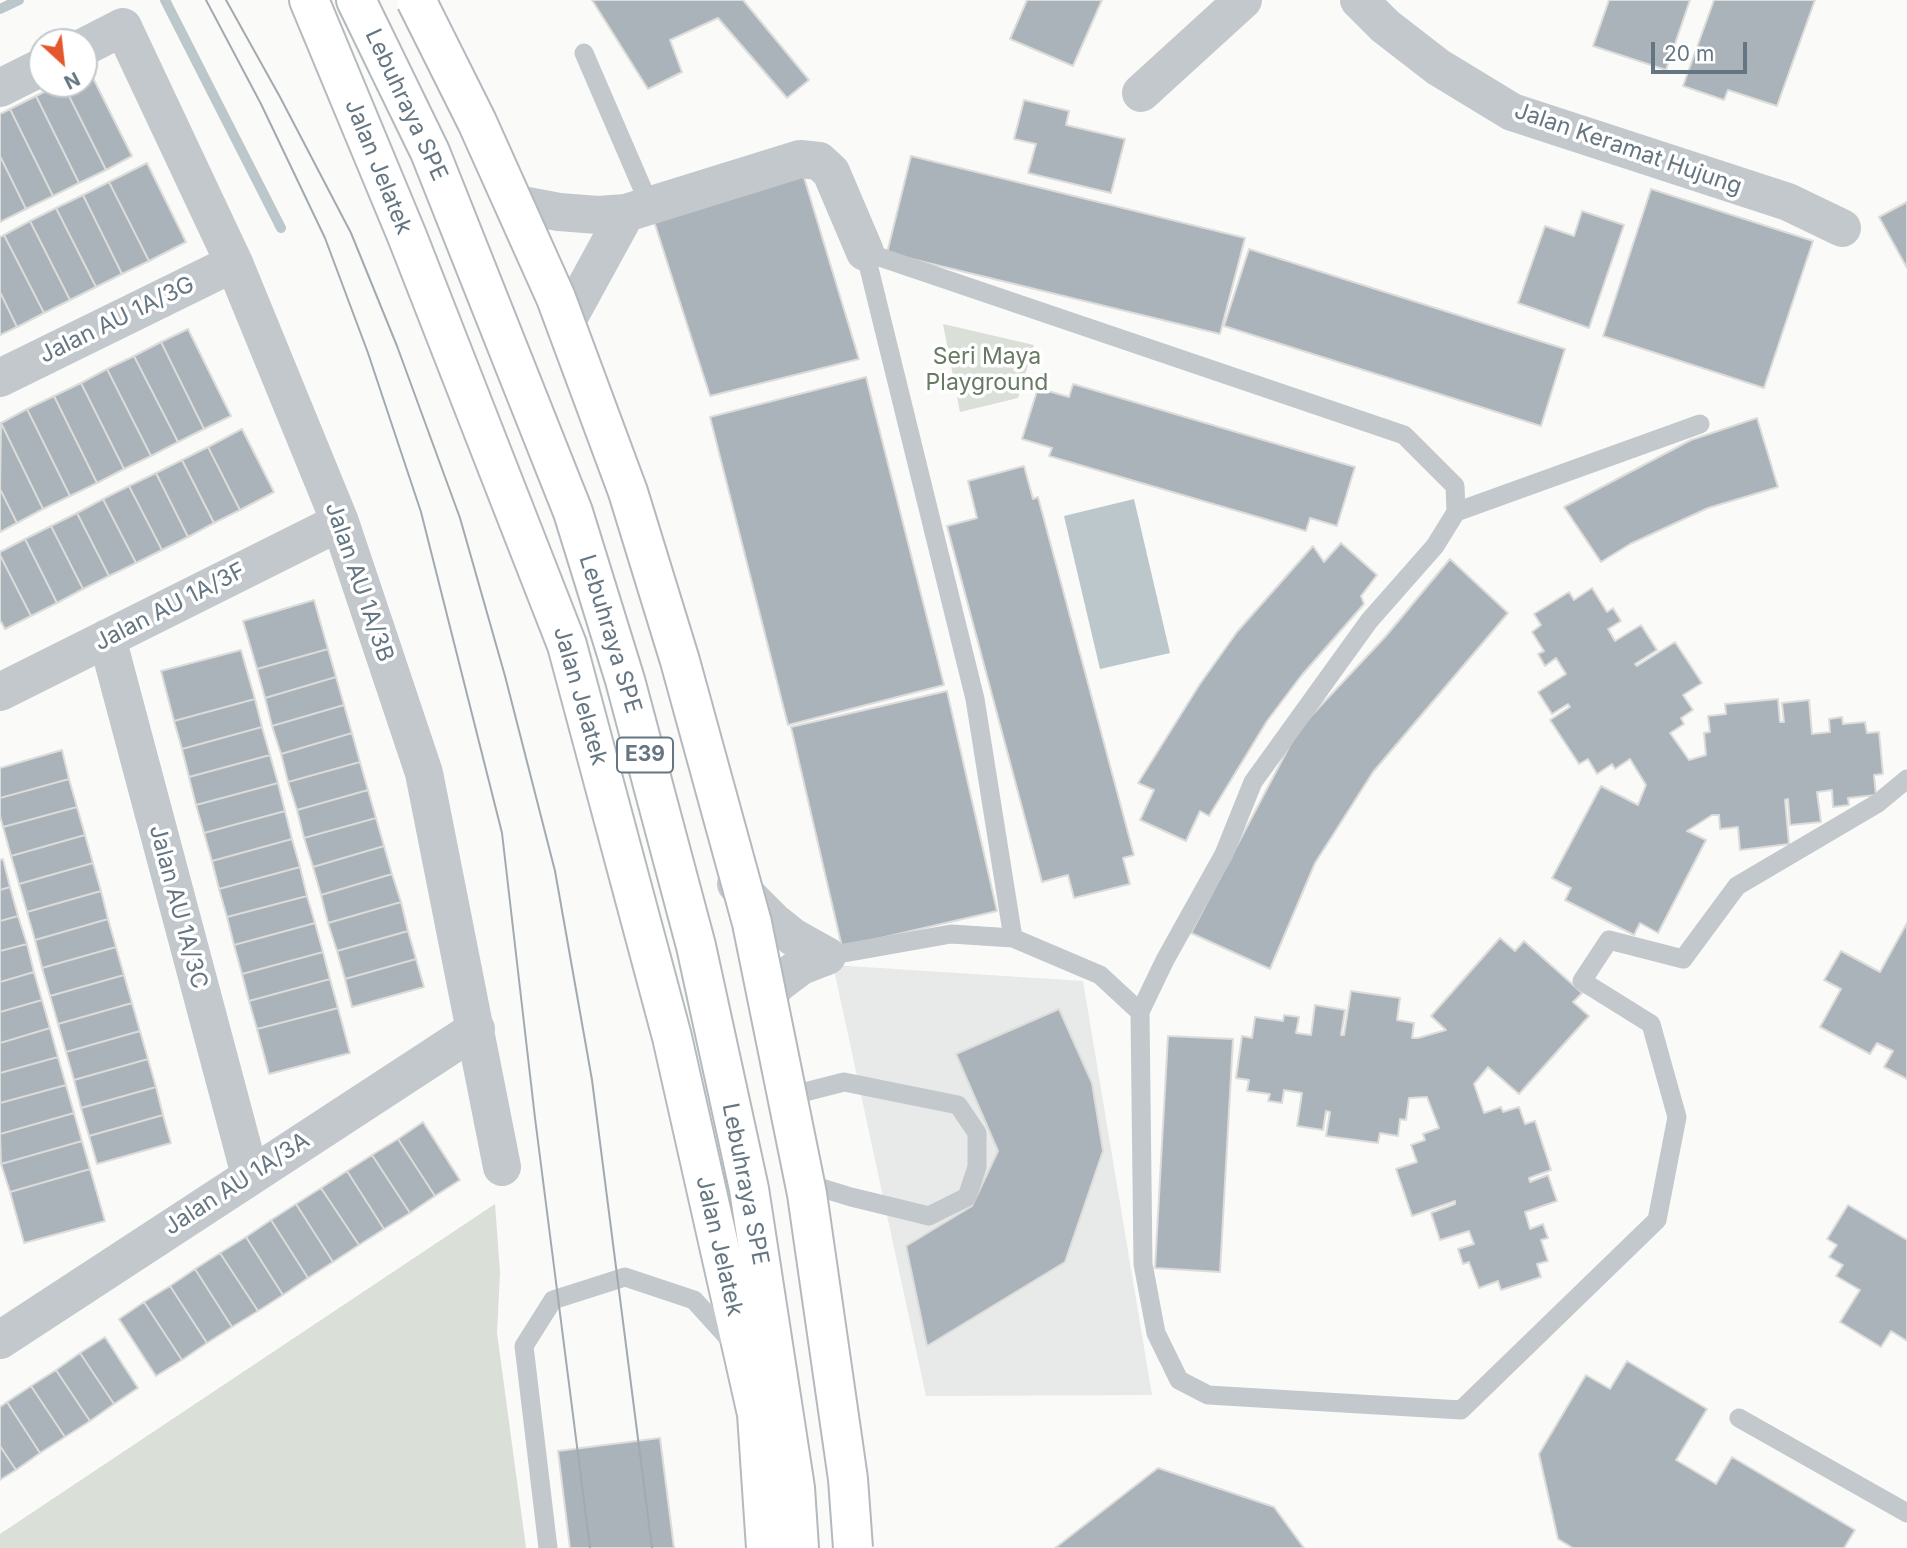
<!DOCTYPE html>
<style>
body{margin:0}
#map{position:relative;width:1907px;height:1548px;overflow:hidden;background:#fafaf8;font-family:Inter,sans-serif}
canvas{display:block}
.north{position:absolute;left:28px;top:28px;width:70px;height:70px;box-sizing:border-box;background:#fff;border:2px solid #c1c8cd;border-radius:50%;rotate:153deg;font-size:19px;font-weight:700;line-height:28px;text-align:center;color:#657683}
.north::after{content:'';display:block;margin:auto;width:24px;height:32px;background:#e4572e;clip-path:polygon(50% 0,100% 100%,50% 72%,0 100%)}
.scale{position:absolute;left:1651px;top:42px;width:96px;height:32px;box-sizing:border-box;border:4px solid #657683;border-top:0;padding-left:9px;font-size:21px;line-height:24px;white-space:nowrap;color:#657683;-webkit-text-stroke:5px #fff;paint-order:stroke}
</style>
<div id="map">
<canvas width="1907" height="1548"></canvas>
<div class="north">N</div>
<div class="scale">20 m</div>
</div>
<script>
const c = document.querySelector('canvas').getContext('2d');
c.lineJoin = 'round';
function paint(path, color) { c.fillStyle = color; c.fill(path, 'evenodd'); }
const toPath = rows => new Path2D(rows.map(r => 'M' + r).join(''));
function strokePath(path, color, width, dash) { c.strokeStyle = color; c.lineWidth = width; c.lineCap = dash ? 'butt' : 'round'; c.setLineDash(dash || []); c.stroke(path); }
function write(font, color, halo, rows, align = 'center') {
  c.font = font + ' Inter,sans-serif'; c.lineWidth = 7; c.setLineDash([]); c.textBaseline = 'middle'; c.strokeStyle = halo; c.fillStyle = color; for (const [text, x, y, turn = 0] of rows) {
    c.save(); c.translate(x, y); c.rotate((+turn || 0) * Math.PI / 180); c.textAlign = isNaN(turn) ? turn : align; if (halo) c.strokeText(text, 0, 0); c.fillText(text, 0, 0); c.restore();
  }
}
paint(toPath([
 [833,965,1083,981,1152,1395,926,1396]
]), '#e8e9e9');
paint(toPath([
 [943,324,1034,345,1018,398,960,412],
 [495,1204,500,1272,497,1333,526,1548,0,1548,0,1534]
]), '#dadfd7');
paint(toPath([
 [1134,499,1170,653,1100,669,1064,516]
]), '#bbc7cb');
strokePath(toPath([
 [165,0,281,228],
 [0,9,19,0]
]), '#bbc7cb', 10);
const building = toPath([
 [592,0,743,0,809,80,787,98,718,18,670,40,682,72,648,89,592,0],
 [1027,0,1102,0,1073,66,1010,39,1027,0],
 [1609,0,1690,0,1666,70,1593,46,1609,0],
 [1714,0,1815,0,1777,106,1728,90,1724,100,1683,86,1714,0],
 [89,70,132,156,106,170,63,84,84,84,84,72,89,70],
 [60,84,63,84,106,170,79,183,36,96,60,84],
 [36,96,79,183,53,196,10,109,36,96],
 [1024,100,1069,111,1066,125,1125,139,1111,193,1028,173,1036,144,1014,139,1024,100],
 [10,109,53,196,26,209,0,156,0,114,10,109],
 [0,156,26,209,0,222,0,156],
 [911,156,1245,238,1220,334,887,253,911,156],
 [147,163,186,242,149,261,109,182,147,163],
 [803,174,859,359,710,396,653,218,803,174],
 [109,182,149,261,122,274,83,195,109,182],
 [1651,189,1813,241,1764,388,1603,336,1651,189],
 [83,195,122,274,96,287,56,208,83,195],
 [1907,202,1907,268,1879,217,1907,202],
 [56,208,96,287,70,300,30,221,56,208],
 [1582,211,1624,225,1589,328,1518,303,1545,226,1574,236,1582,211],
 [30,221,70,300,44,313,4,235,30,221],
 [4,235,44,313,17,327,0,292,0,237,4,235],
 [1249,249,1565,349,1541,426,1224,326,1249,249],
 [0,292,17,327,0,335,0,292],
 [188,329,231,416,204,429,161,342,188,329],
 [161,342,204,429,178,442,134,356,161,342],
 [134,356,178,442,151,456,107,369,134,356],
 [107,369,151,456,124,469,81,383,107,369],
 [866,377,944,685,788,725,710,417,866,377],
 [81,383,124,469,97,483,54,396,81,383],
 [1073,384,1355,467,1337,526,1310,518,1306,531,1049,456,1052,448,1022,439,1038,388,1069,397,1073,384],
 [54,396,97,483,70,496,27,409,54,396],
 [27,409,70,496,43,509,1,423,27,409],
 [1757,418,1778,487,1708,508,1630,544,1601,562,1564,507,1691,440,1757,418],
 [1,423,43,509,17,523,0,489,1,423],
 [242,429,274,492,240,510,208,447,242,429],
 [208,447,240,510,214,523,182,460,208,447],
 [182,460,214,523,188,537,156,473,182,460],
 [1024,466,1033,499,1038,497,1134,855,1123,858,1130,884,1074,898,1068,875,1042,882,947,526,977,518,968,481,1024,466],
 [156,473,188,537,162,550,129,486,156,473],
 [129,486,162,550,136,563,103,499,129,486],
 [0,489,17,523,0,532,0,489],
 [103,499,136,563,109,576,77,513,103,499],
 [77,513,109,576,83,589,51,526,77,513],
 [51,526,83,589,57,603,25,539,51,526],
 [25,539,57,603,31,616,0,555,0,552,25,539],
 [1341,543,1377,575,1361,596,1364,604,1301,676,1267,721,1209,816,1200,811,1186,841,1140,820,1154,790,1138,783,1200,684,1237,632,1313,546,1324,562,1341,543],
 [0,555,31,616,5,629,0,620,0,555],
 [1450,559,1508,613,1373,772,1315,863,1270,969,1191,933,1298,730,1386,636,1450,559],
 [1592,588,1607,612,1613,608,1621,621,1608,629,1615,641,1641,625,1657,650,1635,664,1637,666,1675,642,1702,683,1683,695,1693,710,1681,718,1684,724,1670,733,1689,760,1706,755,1704,733,1710,732,1708,716,1726,714,1725,704,1778,699,1780,722,1784,722,1782,703,1809,700,1812,734,1830,732,1829,719,1842,717,1843,724,1865,722,1867,733,1879,732,1883,774,1874,775,1876,795,1848,798,1849,805,1833,807,1832,790,1817,792,1821,822,1790,825,1788,799,1785,800,1789,844,1740,850,1738,827,1720,829,1719,815,1712,815,1687,831,1706,840,1658,933,1640,923,1634,935,1565,900,1571,888,1552,878,1601,786,1638,805,1646,785,1630,759,1615,769,1612,764,1597,774,1588,759,1579,764,1550,720,1570,707,1568,704,1552,714,1538,692,1566,674,1556,658,1545,666,1538,654,1544,651,1532,632,1541,625,1534,614,1569,592,1574,600,1592,588],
 [314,600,328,649,257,669,243,621,314,600],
 [328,649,336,677,265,698,257,669,328,649],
 [241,650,255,699,174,721,161,671,241,650],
 [336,677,344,705,272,726,265,698,336,677],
 [947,691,997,911,842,947,791,727,947,691],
 [255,699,262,727,182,749,174,721,255,699],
 [344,705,352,733,281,754,272,726,344,705],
 [262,727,270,755,189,777,182,749,262,727],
 [352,733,360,762,288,782,281,754,352,733],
 [62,750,69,779,0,798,0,768,62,750],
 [270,755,278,783,196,805,189,777,270,755],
 [360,762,368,790,297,810,288,782,360,762],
 [69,779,77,807,3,827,0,816,0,798,69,779],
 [278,783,285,811,204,833,196,805,278,783],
 [368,790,376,818,304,838,297,810,368,790],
 [77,807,85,835,11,856,3,827,77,807],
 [285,811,292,839,212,861,204,833,285,811],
 [376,818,384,846,313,867,304,838,376,818],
 [85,835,93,863,19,884,11,856,85,835],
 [292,839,300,867,219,889,212,861,292,839],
 [384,846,392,874,321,895,313,867,384,846],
 [3,859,10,887,0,890,0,860,3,859],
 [93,863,101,891,27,912,19,884,93,863],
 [300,867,307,896,227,917,219,889,300,867],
 [392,874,401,902,328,923,321,895,392,874],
 [10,887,18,916,0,921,0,890,10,887],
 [101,891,108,919,35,940,27,912,101,891],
 [307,896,315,923,234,945,227,917,307,896],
 [401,902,408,931,337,951,328,923,401,902],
 [18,916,27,944,0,951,0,921,18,916],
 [108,919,116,947,42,968,35,940,108,919],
 [315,923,323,952,242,974,234,945,315,923],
 [1907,923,1907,1079,1884,1067,1893,1051,1877,1043,1870,1054,1820,1027,1841,989,1824,980,1841,951,1880,972,1907,923],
 [408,931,416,959,345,979,337,951,408,931],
 [1500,938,1515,951,1524,941,1582,993,1573,1002,1589,1016,1519,1094,1488,1067,1474,1084,1484,1113,1501,1107,1503,1112,1519,1107,1525,1124,1535,1121,1551,1170,1529,1178,1530,1182,1548,1175,1557,1201,1525,1212,1530,1229,1543,1224,1548,1238,1541,1240,1548,1261,1537,1264,1541,1277,1501,1290,1498,1281,1479,1288,1469,1262,1463,1264,1458,1249,1474,1244,1469,1231,1440,1240,1431,1213,1455,1204,1455,1201,1412,1216,1396,1169,1417,1162,1411,1145,1425,1140,1423,1134,1439,1128,1427,1097,1409,1098,1406,1120,1400,1119,1398,1136,1380,1133,1378,1143,1326,1136,1330,1112,1326,1111,1323,1130,1297,1126,1302,1093,1284,1090,1282,1103,1268,1101,1270,1094,1247,1091,1249,1080,1236,1078,1242,1036,1252,1038,1255,1017,1283,1021,1284,1015,1299,1017,1296,1033,1311,1035,1315,1005,1345,1010,1341,1035,1344,1035,1351,991,1400,998,1397,1020,1414,1023,1412,1038,1418,1038,1446,1030,1431,1016,1500,938],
 [27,944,34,972,0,982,0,951,27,944],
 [116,947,124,975,50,996,42,968,116,947],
 [323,952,330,979,249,1001,242,974,323,952],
 [416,959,424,987,352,1007,345,979,416,959],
 [34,972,42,1000,0,1012,0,982,34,972],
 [124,975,132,1003,58,1024,50,996,124,975],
 [330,979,338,1008,257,1029,249,1001,330,979],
 [42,1000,50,1028,0,1043,0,1012,42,1000],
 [132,1003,140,1031,66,1052,58,1024,132,1003],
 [338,1008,350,1053,269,1074,257,1029,338,1008],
 [1059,1009,1092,1083,1103,1151,1065,1262,927,1346,906,1246,972,1206,998,1151,956,1054,1059,1009],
 [50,1028,58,1057,0,1073,0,1043,50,1028],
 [140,1031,148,1059,74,1080,66,1052,140,1031],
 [1168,1036,1233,1039,1220,1272,1155,1268,1168,1036],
 [58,1057,66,1085,0,1103,0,1073,58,1057],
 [148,1059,156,1087,81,1108,74,1080,148,1059],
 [66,1085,74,1113,0,1134,0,1103,66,1085],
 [156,1087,163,1115,89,1136,81,1108,156,1087],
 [74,1113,82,1141,1,1164,0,1134,74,1113],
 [163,1115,171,1143,97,1164,89,1136,163,1115],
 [423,1122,460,1180,435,1196,398,1139,423,1122],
 [398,1139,435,1196,410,1213,372,1155,398,1139],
 [82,1141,90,1169,10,1192,1,1164,82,1141],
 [372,1155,410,1213,384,1229,347,1171,372,1155],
 [90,1169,105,1221,24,1243,10,1192,90,1169],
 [347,1171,384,1229,359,1245,321,1188,347,1171],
 [321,1188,359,1245,333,1262,296,1204,321,1188],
 [296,1204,333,1262,308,1278,271,1220,296,1204],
 [1848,1205,1907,1240,1907,1341,1891,1331,1881,1347,1840,1322,1860,1290,1836,1276,1843,1265,1829,1257,1837,1245,1827,1239,1848,1205],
 [271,1220,308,1278,283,1295,246,1237,271,1220],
 [246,1237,283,1295,258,1311,220,1253,246,1237],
 [220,1253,258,1311,232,1327,195,1269,220,1253],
 [195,1269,232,1327,207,1343,170,1286,195,1269],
 [170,1286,207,1343,182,1360,144,1302,170,1286],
 [144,1302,182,1360,156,1376,119,1319,144,1302],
 [105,1337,138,1388,114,1404,80,1353,105,1337],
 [80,1353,114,1404,90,1421,56,1370,80,1353],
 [1627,1361,1707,1409,1676,1460,1716,1484,1732,1457,1855,1530,1844,1548,1573,1548,1558,1539,1539,1454,1586,1375,1610,1389,1627,1361],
 [56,1370,90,1421,65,1437,31,1386,56,1370],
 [31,1386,65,1437,40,1453,7,1402,31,1386],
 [7,1402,40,1453,16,1470,0,1446,0,1407,7,1402],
 [660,1438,674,1548,570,1548,558,1451,660,1438],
 [0,1446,16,1470,0,1480,0,1446],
 [1158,1468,1274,1507,1304,1548,1055,1548,1158,1468]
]);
paint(building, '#aab3b9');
strokePath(building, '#dcdcda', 2);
const primary = toPath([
 [309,0,407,236,567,645,672,1037,757,1414,766,1548]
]);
const highway = toPath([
 [356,0,430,152,573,512,625,680,696,946,749,1189,795,1488,799,1548]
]);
strokePath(primary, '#b5babe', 42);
strokePath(highway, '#b4b9bd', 42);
strokePath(toPath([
 [584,53,650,206],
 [865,252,1404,435,1455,486,1456,512,1435,546,1369,621,1253,782,1224,854,1165,960,1140,1012,1143,1264,1156,1333,1179,1380,1208,1395,1461,1410,1657,1220,1677,1117,1651,1024,1582,981,1609,940,1683,959,1737,886,1878,803,1907,779],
 [865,252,975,699,1013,938],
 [1456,512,1700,424],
 [827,956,951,934,1013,938,1100,975,1140,1012],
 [789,1096,844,1082,958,1105,977,1133,977,1167,967,1197,929,1216,851,1197,802,1182],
 [1739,1418,1907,1513],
 [548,1548,524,1346,553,1300,625,1277,694,1300,733,1343]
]), '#c3c8cc', 19);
strokePath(toPath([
 [1359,0,1385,26,1438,67,1512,112,1788,202,1842,228],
 [84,47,123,27,234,263,340,522,424,773,502,1167],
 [0,88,42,67],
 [1141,93,1243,0],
 [522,205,559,212,598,215,626,213,800,159,819,161,831,172,865,252],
 [568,319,626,213],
 [0,378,234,263],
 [107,638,250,1175],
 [0,692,340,522],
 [736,884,773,921,793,937,827,956],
 [767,998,777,984,801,966,827,956],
 [0,1340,476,1029]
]), '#c3c8cc', 38);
strokePath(primary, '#fff', 38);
strokePath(highway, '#fff', 38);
strokePath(toPath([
 [206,0,261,104,325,238,368,353,421,512,502,833,535,1118,590,1548],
 [226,0,280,97,351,233,397,346,460,518,505,676,555,871,592,1080,652,1548]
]), '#a2aab0', 2);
const highwayBridge = toPath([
 [416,0,477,122,556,298,628,492,680,661,752,923,807,1194,848,1479,853,1548]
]);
strokePath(highwayBridge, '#b4b9bd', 42, []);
strokePath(highwayBridge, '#fff', 38);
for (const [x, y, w] of [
 [645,755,56]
]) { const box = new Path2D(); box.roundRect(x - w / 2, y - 17.5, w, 35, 5); c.fillStyle = '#fff'; c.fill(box); strokePath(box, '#657683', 2); }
write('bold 21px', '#657683', null, [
 ["E39",645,755]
]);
write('23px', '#657683', '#fff', [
 ["Lebuhraya SPE",406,105,65],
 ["Jalan Keramat Hujung",1628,149,19],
 ["Jalan Jelatek",378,167,68],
 ["Jalan AU 1A/3G",117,320,-26],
 ["Jalan AU 1A/3B",359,582,71],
 ["Jalan AU 1A/3F",170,607,-27],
 ["Lebuhraya SPE",610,634,73],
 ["Jalan Jelatek",580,696,74],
 ["Jalan AU 1A/3C",178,907,75],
 ["Jalan AU 1A/3A",237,1184,-33],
 ["Lebuhraya SPE",745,1184,79],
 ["Jalan Jelatek",719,1246,77]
]);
write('23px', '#687a64', '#fff', [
 ["Seri Maya",987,357],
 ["Playground",987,383]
]);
</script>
